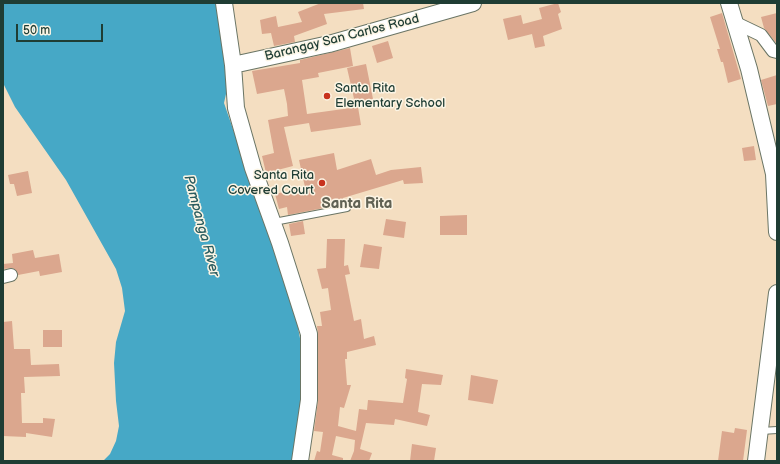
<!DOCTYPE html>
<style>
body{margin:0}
#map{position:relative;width:780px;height:464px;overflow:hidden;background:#f4dec1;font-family:"Balsamiq Sans",sans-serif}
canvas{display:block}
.frame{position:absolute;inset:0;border:4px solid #1f3d34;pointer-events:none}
.scale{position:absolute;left:16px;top:24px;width:87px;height:18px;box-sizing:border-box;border:2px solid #1f3d34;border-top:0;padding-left:5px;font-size:12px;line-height:14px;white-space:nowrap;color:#1f3d34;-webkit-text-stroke:3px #fcf5e5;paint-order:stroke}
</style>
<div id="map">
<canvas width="780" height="464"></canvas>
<div class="frame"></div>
<div class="scale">50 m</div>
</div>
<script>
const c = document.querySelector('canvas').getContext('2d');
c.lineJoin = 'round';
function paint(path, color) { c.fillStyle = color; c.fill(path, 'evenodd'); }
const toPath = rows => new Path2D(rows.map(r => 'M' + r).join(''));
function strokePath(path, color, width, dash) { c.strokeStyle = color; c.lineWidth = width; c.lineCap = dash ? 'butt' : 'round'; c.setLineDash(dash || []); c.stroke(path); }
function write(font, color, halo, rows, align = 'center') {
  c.font = font + ' "Balsamiq Sans",sans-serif'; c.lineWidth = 3; c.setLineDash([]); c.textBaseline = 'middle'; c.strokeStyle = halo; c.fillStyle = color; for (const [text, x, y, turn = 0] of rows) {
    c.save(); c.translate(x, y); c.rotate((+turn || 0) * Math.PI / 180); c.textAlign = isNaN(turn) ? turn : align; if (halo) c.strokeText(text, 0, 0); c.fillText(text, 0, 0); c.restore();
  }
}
paint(toPath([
 [3,3,217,3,228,85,224,103,294,306,302,349,302,408,294,461,103,461,110,454,116,441,119,426,116,401,114,363,116,342,125,311,122,288,116,269,66,180,15,107,3,83]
]), '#46a8c6');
paint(toPath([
 [321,3,363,3,364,9,324,14,327,24,294,36,295,42,274,46,271,33,262,34,260,20,276,16,278,27,302,22,298,12],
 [558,3,561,12,558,14,562,29,543,36,545,46,535,48,532,34,508,40,503,19,521,15,523,24,542,19,539,8],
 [722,13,741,79,728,83,723,62,721,62,717,49,720,49,710,17],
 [777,13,777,44,764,28,761,17],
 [388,41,393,58,377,63,372,46],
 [350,48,353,66,318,73,319,77,302,80,307,114,358,107,361,125,311,132,309,123,284,127,293,166,266,173,262,156,274,153,268,120,288,116,287,104,284,89,257,94,252,71,300,63,300,60],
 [366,64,373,99,355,103,347,68],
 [777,75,777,104,768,106,761,80],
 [754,146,756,160,744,161,742,148],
 [334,153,337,170,371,159,376,175,391,170,421,167,423,183,404,184,403,180,343,198,344,204,288,215,287,207,279,209,275,194,305,187,299,160],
 [28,171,32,193,17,196,14,184,10,184,8,175],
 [467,215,467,235,440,235,440,216],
 [386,219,406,222,404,238,383,235],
 [303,221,305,234,291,236,289,224],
 [327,239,345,239,344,266,348,265,350,274,345,275,354,321,361,319,364,339,374,336,376,345,347,352,347,359,345,359,347,385,351,385,344,408,340,407,338,426,356,431,359,409,367,410,368,400,403,403,407,379,405,378,406,369,443,375,441,385,422,384,418,412,430,415,427,426,395,419,394,425,366,423,360,449,372,453,369,461,350,461,354,451,355,440,336,436,332,455,343,458,343,461,314,461,317,451,320,452,323,432,314,431,318,400,318,334,317,326,322,326,320,312,331,310,328,288,322,289,317,269,326,268],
 [364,244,382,247,379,269,360,267],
 [33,250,35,258,59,254,62,272,40,276,39,271,18,275,13,268,3,269,3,264,13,263,12,254],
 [12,321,14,349,30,349,31,365,59,364,60,376,24,377,25,393,21,393,22,423,43,423,43,418,55,419,52,437,26,433,26,437,3,436,3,322],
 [43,330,62,330,62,347,43,347],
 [471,375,498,380,493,404,468,400],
 [735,428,747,430,743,461,718,461,722,431,734,433],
 [412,444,436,448,434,461,410,461]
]), '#dba78e');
const service = toPath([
 [274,222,347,208],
 [761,431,777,430]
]);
const minor = toPath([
 [736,23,761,35,773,51,777,52],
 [3,277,11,275]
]);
const tertiary = toPath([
 [224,3,233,65,236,108,253,168,280,243,309,334,309,400,300,461],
 [729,3,749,69,774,174,777,232],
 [233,65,329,44,473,3],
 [756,461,777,293]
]);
strokePath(service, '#6a7565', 8);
strokePath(minor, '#6a7565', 14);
strokePath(tertiary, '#6a7565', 18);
strokePath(service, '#fff', 6);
strokePath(minor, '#fff', 12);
strokePath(tertiary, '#fff', 16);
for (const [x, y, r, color] of [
 [327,96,4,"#c8321e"],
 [322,183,4,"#c8321e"]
]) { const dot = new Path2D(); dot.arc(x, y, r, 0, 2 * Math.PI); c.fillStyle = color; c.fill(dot); strokePath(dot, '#fcf5e5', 1.5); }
write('13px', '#1f3d34', '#fcf5e5', [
 ["Barangay San Carlos Road",342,38,-14]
]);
write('13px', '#1f3d34', '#fcf5e5', [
 ["Santa Rita",335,89],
 ["Elementary School",335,104],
 ["Santa Rita",314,176,"right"],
 ["Covered Court",314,191,"right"]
], 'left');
write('italic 14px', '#2b5d60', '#fcf5e5', [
 ["Pampanga River",201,226,75]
]);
write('bold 15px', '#616254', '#fcf5e5', [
 ["Santa Rita",357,204]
]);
</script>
